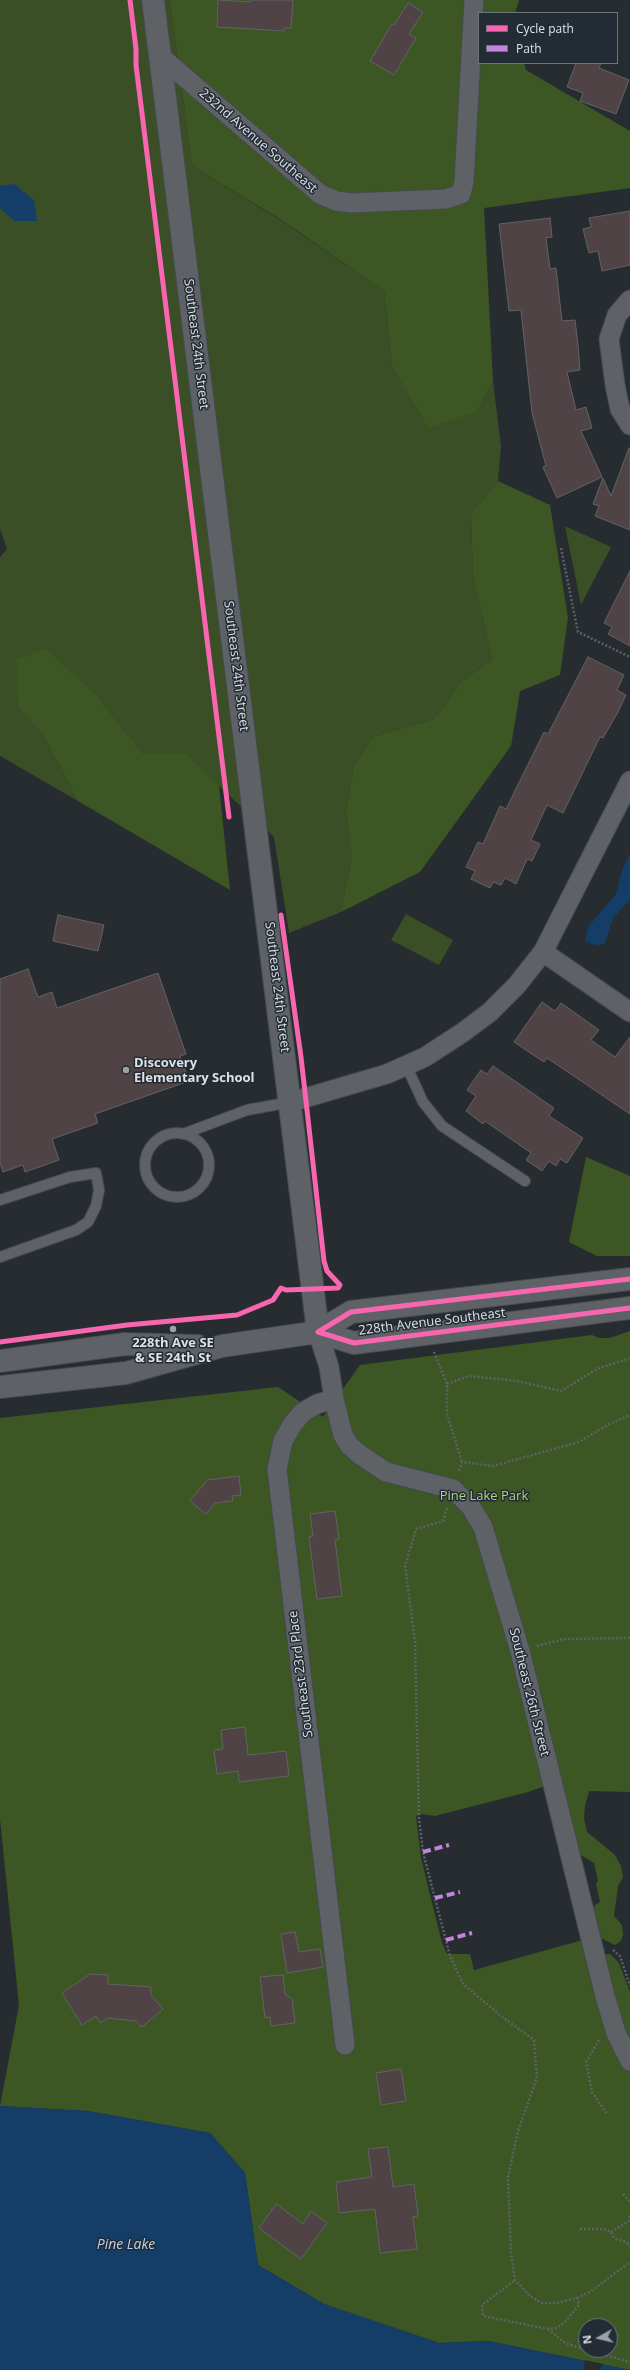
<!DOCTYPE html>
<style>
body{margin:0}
#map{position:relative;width:630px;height:2370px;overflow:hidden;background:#272c30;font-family:"Open Sans",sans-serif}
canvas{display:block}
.legend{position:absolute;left:478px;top:12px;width:140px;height:52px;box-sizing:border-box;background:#232c34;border:1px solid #6d757c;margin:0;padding:5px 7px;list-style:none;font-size:12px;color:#dce2e7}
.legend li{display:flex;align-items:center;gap:8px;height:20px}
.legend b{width:20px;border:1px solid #6d757c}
.north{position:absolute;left:578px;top:2318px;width:40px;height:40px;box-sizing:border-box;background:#232c34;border:1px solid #6d757c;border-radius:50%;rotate:262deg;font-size:11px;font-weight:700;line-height:16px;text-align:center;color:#dce2e7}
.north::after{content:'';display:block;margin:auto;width:14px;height:18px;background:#9da2a7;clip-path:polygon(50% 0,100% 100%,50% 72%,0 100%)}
</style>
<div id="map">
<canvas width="630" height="2370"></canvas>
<ul class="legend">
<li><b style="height:5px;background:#f766af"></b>Cycle path</li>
<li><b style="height:5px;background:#c483df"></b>Path</li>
</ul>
<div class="north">N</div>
</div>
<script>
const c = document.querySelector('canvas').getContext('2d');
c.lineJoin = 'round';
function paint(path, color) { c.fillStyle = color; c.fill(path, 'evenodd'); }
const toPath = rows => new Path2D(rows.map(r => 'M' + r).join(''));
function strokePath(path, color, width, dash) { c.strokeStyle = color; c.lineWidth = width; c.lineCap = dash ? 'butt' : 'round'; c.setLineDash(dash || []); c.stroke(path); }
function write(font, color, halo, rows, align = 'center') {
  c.font = font + ' "Open Sans",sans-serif'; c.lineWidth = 3; c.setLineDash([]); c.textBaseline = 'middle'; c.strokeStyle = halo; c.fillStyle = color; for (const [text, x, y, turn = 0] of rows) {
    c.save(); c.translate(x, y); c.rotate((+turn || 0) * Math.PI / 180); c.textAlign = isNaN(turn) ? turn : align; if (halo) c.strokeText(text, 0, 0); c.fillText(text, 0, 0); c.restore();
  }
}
paint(toPath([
 [0,0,170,0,192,166,282,221,384,291,392,365,478,411,493,381,501,447,498,481,471,514,473,576,492,660,462,681,434,719,375,736,354,765,346,813,352,856,341,912,289,933,274,837,208,776,187,754,143,754,98,697,19,708,44,737,78,801,0,756,0,557,7,549,0,529],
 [565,526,611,547,581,605],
 [406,914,453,940,439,965,391,940]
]), '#3a4f26');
paint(toPath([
 [170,0,519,0,515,13,479,13,479,63,524,63,526,70,630,131,630,188,484,208,493,381,478,411,429,428,392,365,384,291,283,221,192,166],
 [498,481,550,505,568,618,560,675,520,691,511,746,420,872,341,912,352,856,346,813,354,765,375,736,434,719,462,681,492,660,473,576,471,514],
 [46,649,98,697,143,754,187,754,219,786,230,890,78,801,44,737,19,708,17,659],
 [586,1157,630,1176,630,1256,597,1256,569,1242],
 [630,1331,630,1792,589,1791,585,1806,584,1819,587,1832,615,1855,621,1866,623,1877,618,1886,614,1916,622,1925,623,1935,621,1941,615,1945,601,1938,594,1909,595,1905,600,1902,596,1884,598,1880,594,1863,578,1853,545,1786,528,1792,435,1816,422,1814,416,1816,421,1858,442,1943,447,1954,470,1954,474,1970,583,1940,588,1956,610,1954,619,1963,630,1992,630,2370,488,2341,439,2343,324,2304,258,2265,245,2173,210,2133,88,2111,0,2106,19,2005,0,1819,0,1418,278,1387,323,1417,360,1365,592,1335,599,1338,610,1338],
 [586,2326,610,2326,610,2350,586,2350]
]), '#3d5724');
paint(toPath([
 [14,184,34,200,37,221,14,221,0,208,0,186],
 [630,854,630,900,613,918,605,943,597,946,585,941,588,927,616,894,623,868],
 [0,2106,88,2111,210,2133,245,2173,258,2265,324,2304,439,2343,488,2341,630,2370,0,2370]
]), '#143d68');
paint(toPath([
 [585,2360,603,2364,600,2370,583,2370]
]), '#272c30');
const building = toPath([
 [218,0,250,2,250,0,293,0,291,28,284,28,284,31,217,27,218,0],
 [408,3,423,12,409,34,416,38,394,75,370,61,392,24,394,25,408,3],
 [576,63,601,63,599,68,629,80,616,114,580,101,583,93,567,87,576,63],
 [630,211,630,265,602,271,598,251,589,253,583,229,591,227,589,218,630,211],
 [550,218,552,237,546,238,550,269,556,268,562,321,575,320,578,345,580,370,567,372,576,410,586,407,592,428,581,431,602,477,557,498,543,467,546,466,532,413,521,310,509,311,499,224,550,218],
 [629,448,630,449,630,530,595,516,599,506,593,504,603,478,611,496,629,448],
 [630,571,630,646,608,634,612,627,604,623,630,571],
 [588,657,624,675,617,690,626,695,618,712,603,738,600,737,563,813,547,805,531,840,540,844,532,861,527,859,516,884,505,878,501,885,493,882,490,888,471,879,475,871,466,867,478,842,483,844,500,806,506,809,544,732,548,734,588,657],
 [58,915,104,925,98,951,53,941,58,915],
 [28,969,38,997,52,992,57,1008,158,973,186,1054,180,1056,189,1081,95,1114,98,1123,52,1139,59,1160,25,1172,23,1165,3,1172,0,1163,0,979,28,969],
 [542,1002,555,1011,561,1003,599,1030,591,1040,615,1057,630,1037,630,1114,547,1058,544,1062,514,1042,542,1002],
 [493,1066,554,1108,549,1116,583,1138,567,1163,560,1159,556,1166,549,1161,542,1171,526,1160,531,1153,485,1121,483,1124,466,1111,476,1096,467,1090,481,1070,487,1074,493,1066],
 [239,1476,241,1495,232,1496,233,1501,215,1503,206,1514,190,1501,207,1480,239,1476],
 [335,1511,339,1539,335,1540,342,1596,317,1599,309,1537,313,1536,310,1514,335,1511],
 [245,1727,248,1755,286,1751,289,1776,239,1782,238,1771,217,1774,214,1750,223,1749,221,1730,245,1727],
 [295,1932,299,1952,320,1949,323,1967,287,1973,281,1934,295,1932],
 [90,1974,108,1975,108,1984,151,1987,151,1995,163,2009,142,2027,136,2021,108,2018,100,2023,96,2016,82,2025,62,1993,90,1974],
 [283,1975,285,1994,292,1999,295,2023,271,2026,270,2017,265,2018,260,1977,283,1975],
 [401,2069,406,2101,381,2105,376,2073,401,2069],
 [388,2147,393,2187,414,2184,418,2216,413,2217,417,2249,380,2253,375,2209,339,2213,336,2182,372,2177,368,2149,388,2147],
 [276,2204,303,2224,311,2211,327,2223,301,2259,259,2228,276,2204]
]);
paint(building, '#4f4345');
strokePath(building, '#636264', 1);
const lane = toPath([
 [406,1065,423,1102,442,1126,525,1181],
 '145 1165a32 32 0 1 1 64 0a32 32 0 1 1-64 0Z',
 [183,1134,247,1110,291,1102],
 [0,1200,70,1177,96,1173,99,1190,96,1206,88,1222,76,1230,0,1257]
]);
const street = toPath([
 [160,56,320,194,336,201,351,203,446,199,461,194,464,182,474,0],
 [630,300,617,315,609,339,615,385,620,409,630,425],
 [543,952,630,1012],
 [291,1102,387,1074,425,1057,462,1033,490,1012,517,985,543,952,630,781],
 [318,1332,329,1367,334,1399,317,1404,303,1412,292,1425,283,1441,277,1469,345,2045],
 [334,1399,343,1435,349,1445,359,1454,386,1472,453,1489,471,1507,483,1527,520,1651,605,1996,616,2033,630,2061]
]);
const secondary = toPath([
 [153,0,318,1332],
 [318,1332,354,1343,630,1308],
 [0,1361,125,1344,198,1346],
 [0,1387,126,1373,222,1346,318,1332,351,1312,630,1279]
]);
strokePath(lane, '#454a4d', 12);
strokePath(street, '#454a4d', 21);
strokePath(secondary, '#454a4d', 24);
strokePath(toPath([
 [561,548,578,632,630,657],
 [434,1352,447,1384,447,1414,462,1462],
 [447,1384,469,1376,517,1381,561,1391,597,1369,630,1358],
 [459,1471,462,1462,493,1466,579,1442,609,1424,630,1415],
 [447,1508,443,1521,416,1529,405,1566,415,1641,419,1819,423,1852,450,1956,463,1984,501,2016,534,2040,537,2077,518,2131,508,2177,511,2253,515,2280,530,2296,541,2303,557,2303,577,2298,579,2305,564,2323,557,2328,548,2329,483,2316,482,2305,515,2280],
 [537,1646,564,1639,630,1638],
 [613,1950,620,1956,630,1986],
 [599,2040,586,2062,592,2092,607,2114],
 [623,2194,630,2202],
 [580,2229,604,2229,611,2232,614,2238,626,2242,630,2246],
 [611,2232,629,2221,630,2215],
 [577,2298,590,2292,630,2262],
 [548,2329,565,2343,586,2350],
 [587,2350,630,2362]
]), '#5e6264', 2.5, [2, 2]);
strokePath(lane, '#5e6266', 10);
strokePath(street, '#5e6266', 19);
strokePath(secondary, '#5e6266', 22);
strokePath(toPath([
 [423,1852,449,1845],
 [435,1898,460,1892],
 [446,1940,472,1933]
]), '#c483df', 4, [8, 4]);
strokePath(toPath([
 [130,0,136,49,136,65,229,817],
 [318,1332,351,1312,630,1279],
 [318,1332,354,1343,630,1308],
 [0,1342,127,1325,237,1315,273,1300,281,1288,286,1290,313,1289,338,1288,340,1285,327,1271,324,1261,301,1057,281,915]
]), '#f766af', 5);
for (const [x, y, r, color] of [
 [126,1070,4,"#9da2a7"],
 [173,1329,4,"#9da2a7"]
]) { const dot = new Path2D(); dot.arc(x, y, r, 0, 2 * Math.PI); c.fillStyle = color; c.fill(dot); strokePath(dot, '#232c34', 1.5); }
write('13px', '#dce2e7', '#232c34', [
 ["232nd Avenue Southeast",258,141,41],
 ["Southeast 24th Street",196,344,83],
 ["Southeast 24th Street",236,666,83],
 ["Southeast 24th Street",277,987,83],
 ["228th Avenue Southeast",432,1322,-7],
 ["Southeast 23rd Place",301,1674,-97],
 ["Southeast 26th Street",529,1692,76]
]);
write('bold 13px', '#dce2e7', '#232c34', [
 ["Discovery",134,1063],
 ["Elementary School",134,1078],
 ["228th Ave SE",173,1343,"center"],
 ["& SE 24th St",173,1358,"center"]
], 'left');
write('13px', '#a8d67f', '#232c34', [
 ["Pine Lake Park",484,1496]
]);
write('italic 14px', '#b9d2f0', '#232c34', [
 ["Pine Lake",126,2245]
]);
</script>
